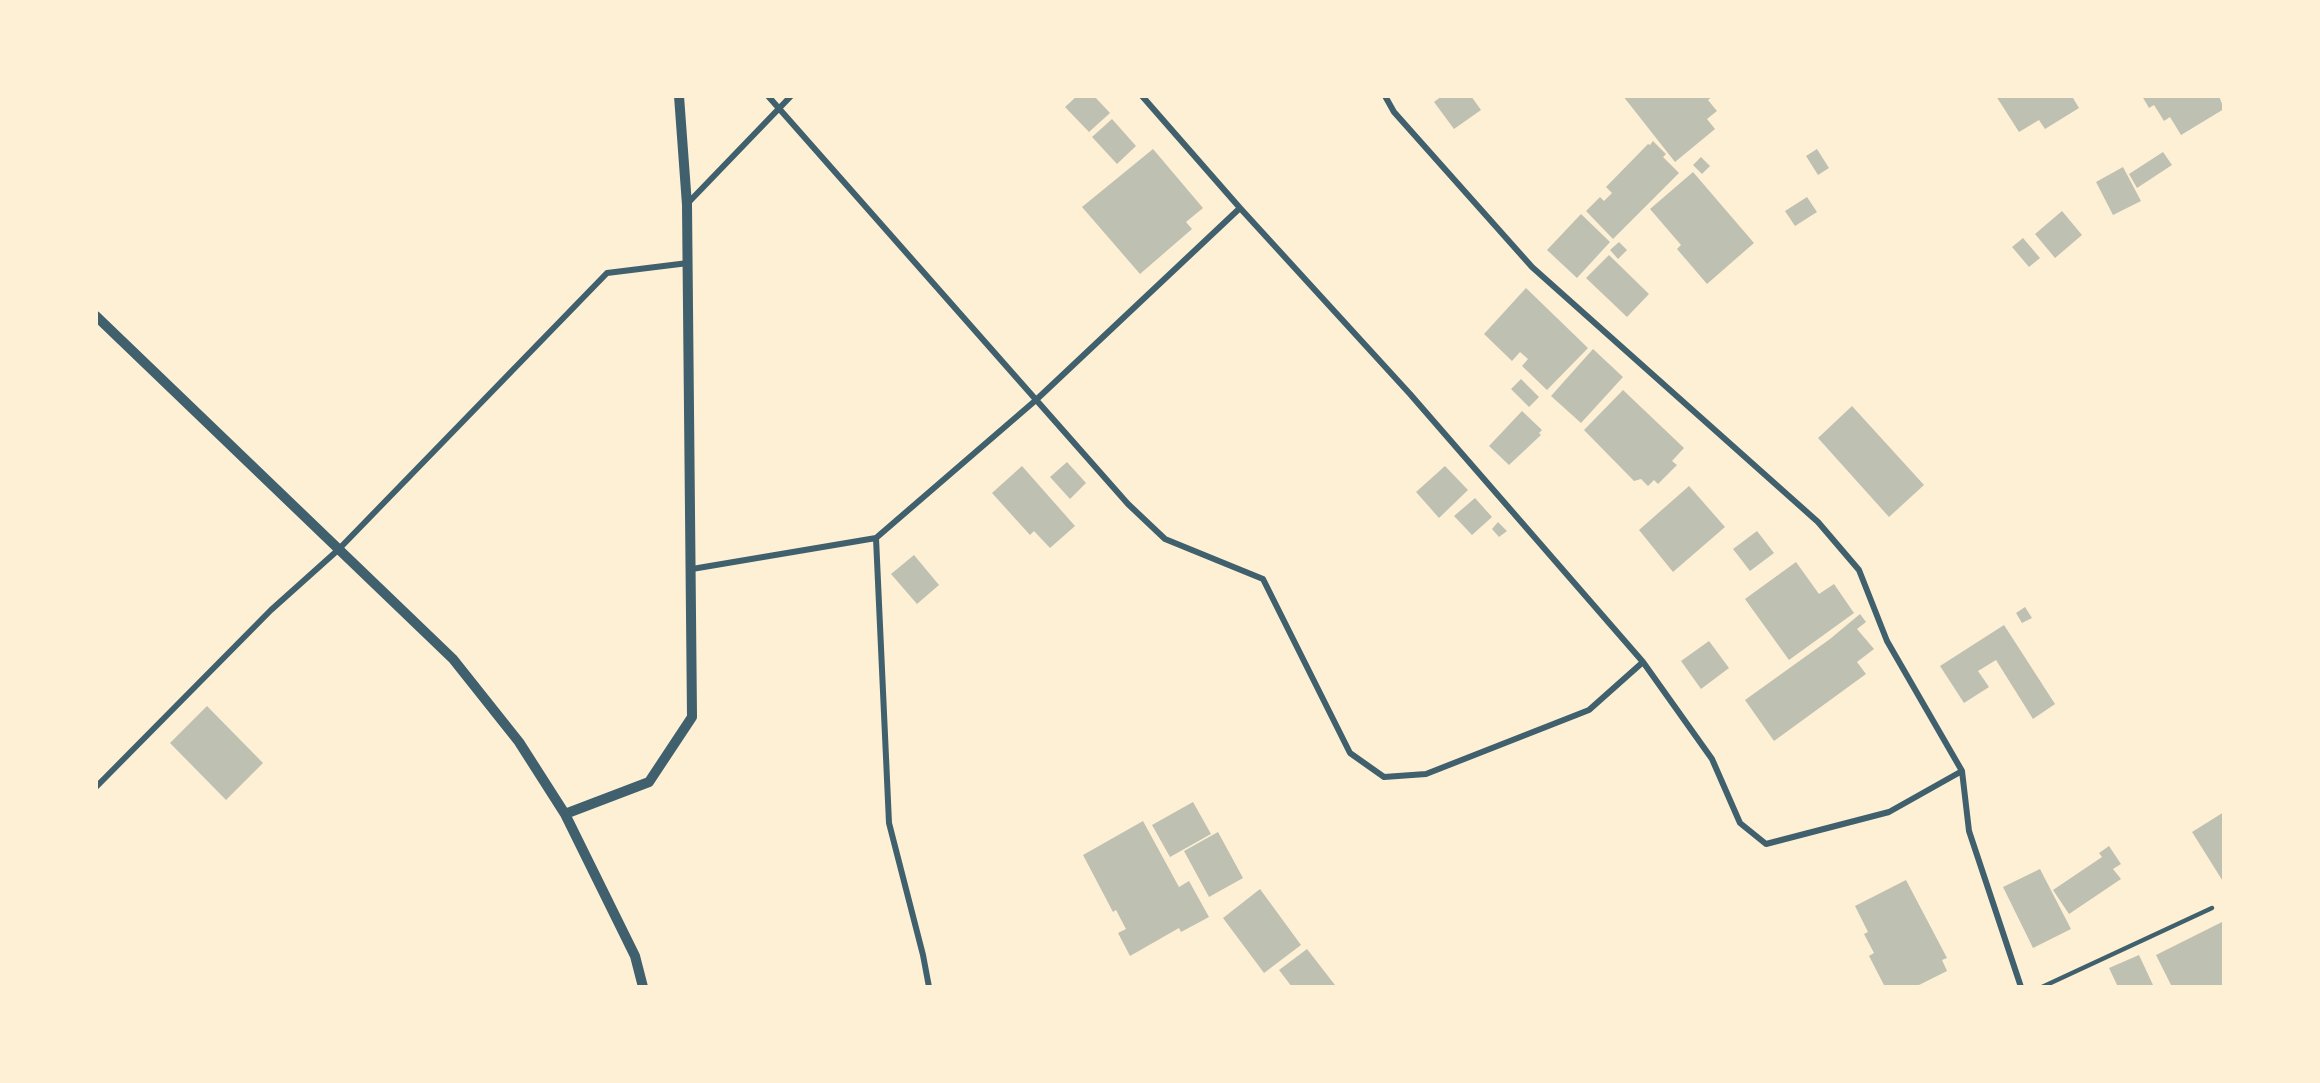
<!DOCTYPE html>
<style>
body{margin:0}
#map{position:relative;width:2320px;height:1083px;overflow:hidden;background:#fdf0d5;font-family:Raleway,sans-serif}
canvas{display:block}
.frame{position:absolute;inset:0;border:98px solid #fdf0d5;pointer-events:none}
</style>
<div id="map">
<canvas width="2320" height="1083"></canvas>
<div class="frame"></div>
</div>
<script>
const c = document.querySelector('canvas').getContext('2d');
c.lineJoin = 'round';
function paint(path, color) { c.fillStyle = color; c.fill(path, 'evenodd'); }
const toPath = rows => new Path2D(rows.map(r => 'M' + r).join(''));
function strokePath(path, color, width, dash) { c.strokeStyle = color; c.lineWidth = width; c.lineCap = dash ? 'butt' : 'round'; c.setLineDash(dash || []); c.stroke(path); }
paint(toPath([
 [1077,96,1094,96,1110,113,1089,132,1065,107],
 [1442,96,1471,96,1481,110,1454,129,1434,102],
 [1623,96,1713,96,1708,100,1717,111,1707,119,1715,129,1675,162],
 [1996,96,2077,96,2073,98,2079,108,2045,129,2039,120,2019,132],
 [2142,96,2219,96,2224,109,2181,135,2170,117,2164,121,2154,105,2149,108],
 [1112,119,1136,146,1117,164,1092,137],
 [1653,141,1666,154,1663,157,1679,173,1613,239,1586,211,1600,197,1604,201,1612,193,1606,187,1648,144,1650,145],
 [1153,149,1203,208,1186,222,1192,229,1140,274,1082,207],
 [1817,149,1829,168,1818,175,1806,156],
 [2163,152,2172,165,2137,188,2129,174],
 [1701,157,1710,166,1702,174,1693,165],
 [2123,167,2141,201,2113,215,2096,182],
 [1693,172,1754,243,1707,284,1677,249,1681,245,1650,209],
 [1807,197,1817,212,1795,226,1785,211],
 [2062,211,2082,235,2055,258,2035,234],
 [1581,214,1610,242,1577,278,1547,250],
 [2023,238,2040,258,2029,267,2012,247],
 [1619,242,1627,250,1618,259,1610,250],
 [1609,255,1649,294,1627,317,1586,278],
 [1526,288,1588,348,1547,390,1522,366,1528,359,1520,352,1512,361,1484,334],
 [1593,349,1623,377,1581,423,1551,396],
 [1521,379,1539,397,1529,407,1511,389],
 [1623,390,1684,448,1672,461,1677,465,1658,484,1654,480,1648,486,1641,479,1634,481,1584,430],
 [1852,406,1924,485,1889,517,1818,438],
 [1522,411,1542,430,1539,433,1541,435,1509,465,1489,446],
 [1067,462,1086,483,1070,499,1050,477],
 [1022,466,1075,526,1050,548,1034,531,1030,535,992,493],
 [1445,466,1468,490,1439,518,1416,492],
 [1689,486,1725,527,1673,572,1639,530],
 [1475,498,1492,517,1472,535,1454,516],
 [1498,522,1507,531,1499,537,1492,529],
 [1757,531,1774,553,1750,571,1733,549],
 [914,555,939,585,917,604,891,574],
 [1796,562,1819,594,1834,584,1854,613,1789,660,1745,599],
 [2025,607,2032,618,2022,623,2016,613],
 [1860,614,1866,622,1857,629,1874,649,1857,662,1866,674,1774,741,1745,700,1830,639],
 [2004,625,2055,704,2033,719,1996,660,1978,671,1989,687,1964,703,1940,666],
 [1709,641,1729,668,1701,689,1681,661],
 [207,706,263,763,226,800,170,743],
 [1193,802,1211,834,1170,857,1152,825],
 [2224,812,2224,883,2192,832],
 [1143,821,1179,887,1189,881,1209,917,1181,932,1179,928,1130,956,1118,933,1126,929,1116,910,1113,912,1083,855],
 [1218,832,1243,878,1209,897,1184,851],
 [2109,846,2121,864,2113,869,2121,879,2069,914,2053,890,2102,857,2099,853],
 [2040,869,2071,929,2033,948,2003,887],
 [1906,880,1947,958,1942,960,1947,971,1915,987,1885,987,1869,956,1874,953,1864,934,1868,932,1855,906],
 [1260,889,1301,945,1264,973,1223,918],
 [2224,921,2224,987,2172,987,2156,955],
 [1307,949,1335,985,1332,987,1292,987,1279,970],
 [2139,955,2153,985,2118,987,2109,968]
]), '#bec0b2');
strokePath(toPath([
 [2042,987,2212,908]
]), '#3f606c', 4.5);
strokePath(toPath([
 [768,96,1128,504,1165,539,1263,579,1350,753,1384,777,1426,774,1589,710,1643,662],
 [1142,96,1240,208,1410,394,1643,662,1712,759,1740,823,1766,844,1889,812,1962,771],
 [1385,96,1394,112,1532,267,1818,522,1859,570,1887,641,1962,771,1969,831,2021,987],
 [687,204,791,96],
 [876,538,889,823,923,955,929,987],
 [692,569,876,538,1036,400,1240,208],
 [96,787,271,610,338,550,607,273,688,263]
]), '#3f606c', 6);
strokePath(toPath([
 [96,316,453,659,519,742,565,814,635,956,643,987],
 [565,814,649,782,692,717,687,205,679,96]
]), '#3f606c', 10);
</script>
